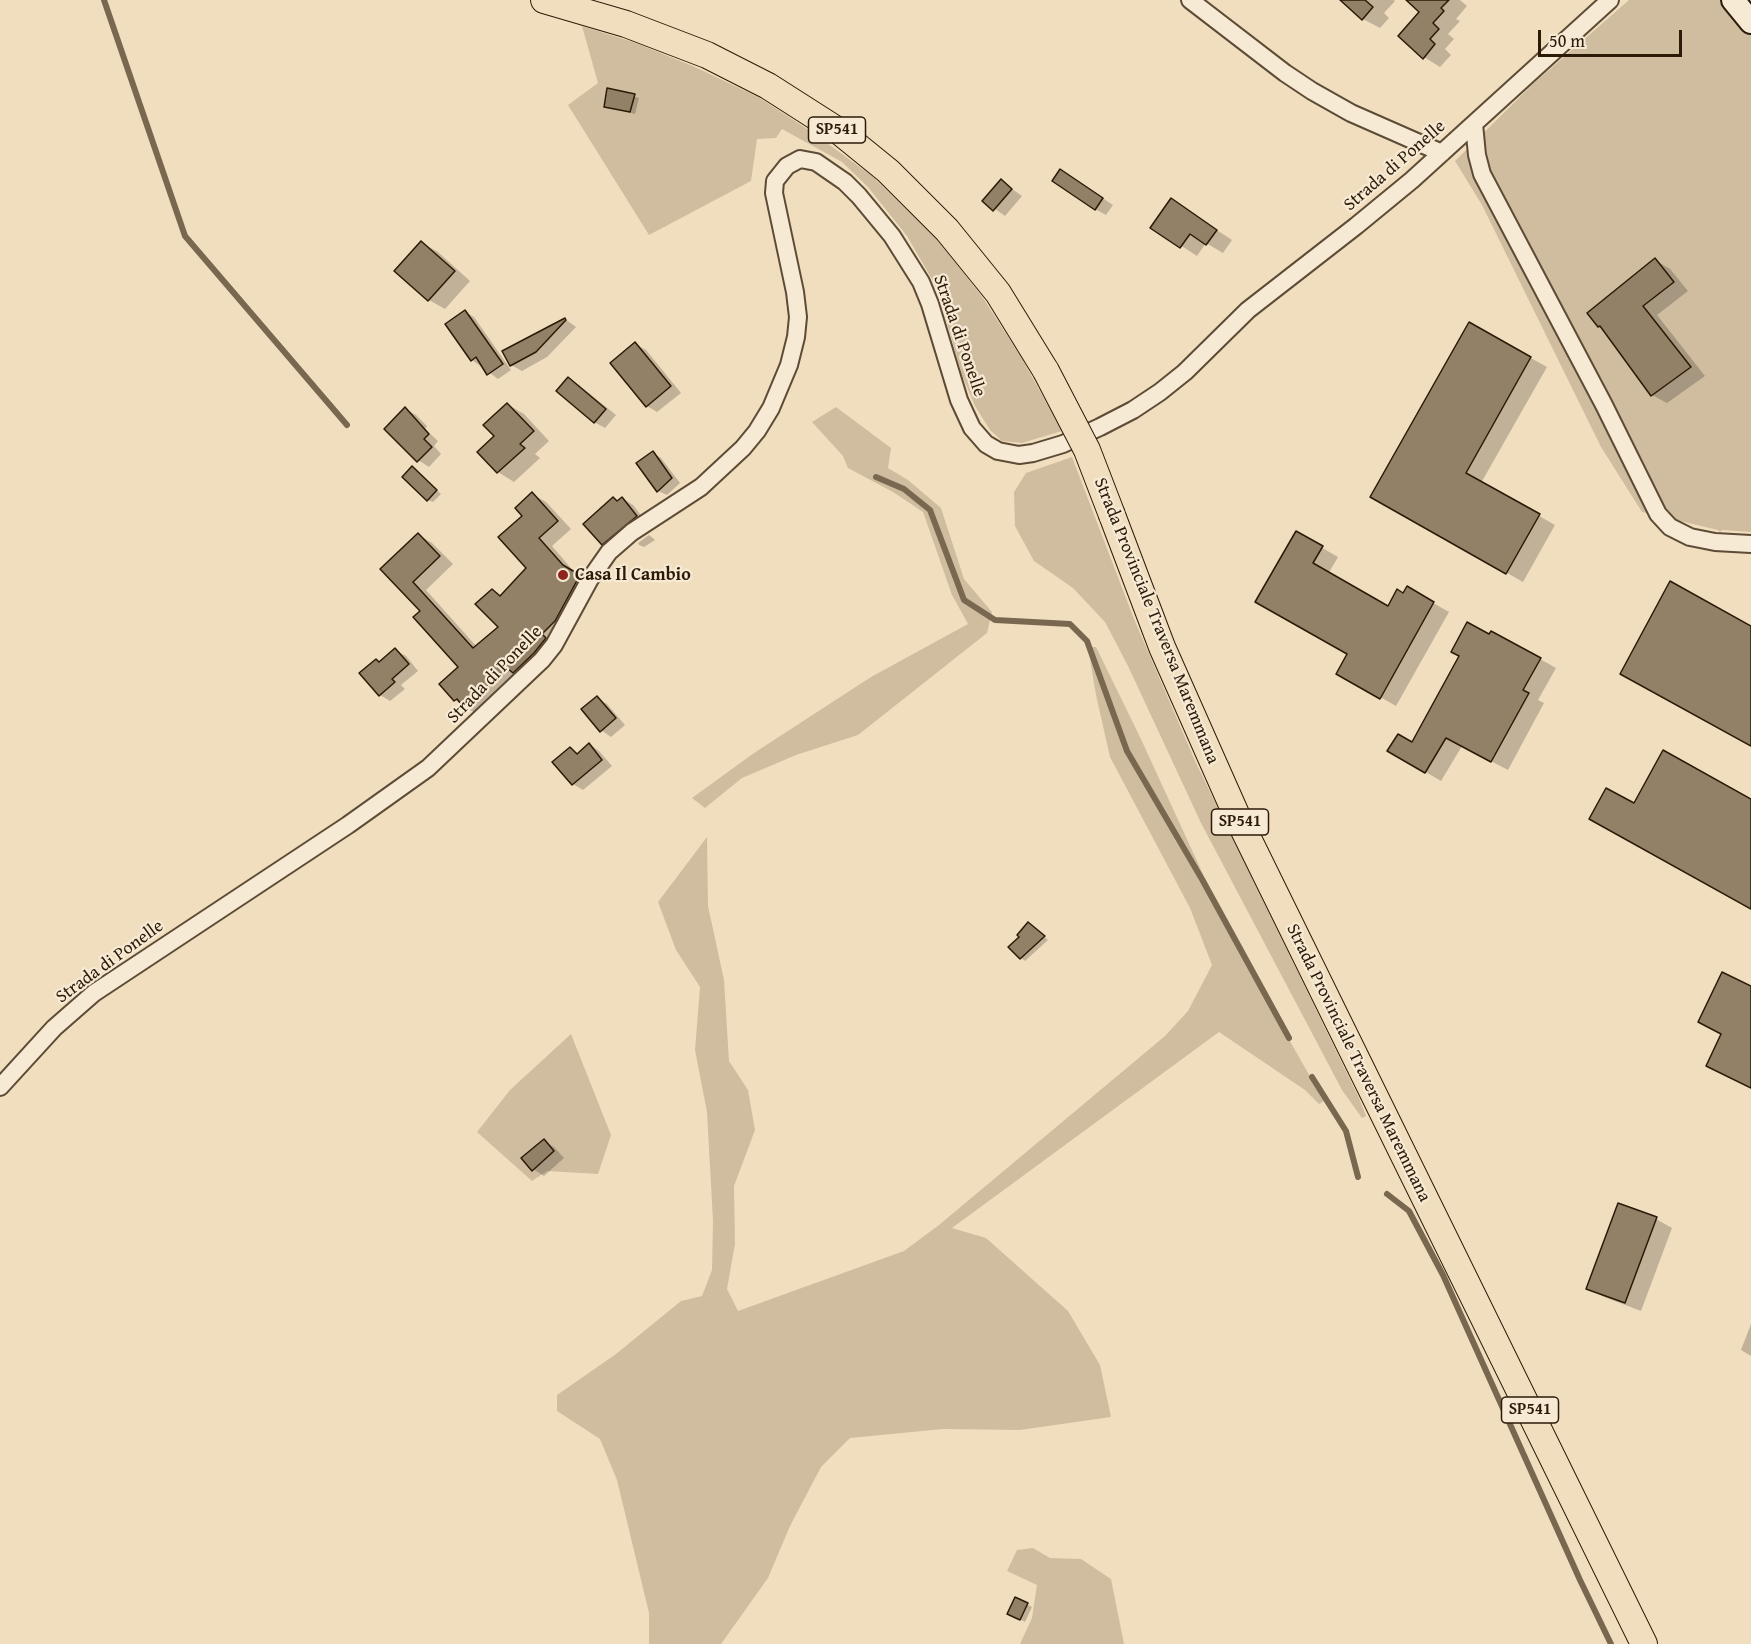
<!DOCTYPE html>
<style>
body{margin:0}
#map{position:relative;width:1751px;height:1644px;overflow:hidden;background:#f1debf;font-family:"Gentium Book Plus",serif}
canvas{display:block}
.scale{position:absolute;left:1538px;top:30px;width:144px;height:27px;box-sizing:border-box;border:3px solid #2c1a07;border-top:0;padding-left:8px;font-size:18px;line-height:21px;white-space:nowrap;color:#2c1a07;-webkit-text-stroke:4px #f6ead5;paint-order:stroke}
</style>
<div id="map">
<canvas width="1751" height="1644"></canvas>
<div class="scale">50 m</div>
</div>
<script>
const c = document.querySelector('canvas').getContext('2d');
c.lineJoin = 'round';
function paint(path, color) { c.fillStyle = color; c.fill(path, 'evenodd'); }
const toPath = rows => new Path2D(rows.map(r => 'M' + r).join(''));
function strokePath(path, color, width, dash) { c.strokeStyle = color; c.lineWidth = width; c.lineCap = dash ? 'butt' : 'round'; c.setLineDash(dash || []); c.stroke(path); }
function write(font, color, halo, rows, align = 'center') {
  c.font = font + ' "Gentium Book Plus",serif'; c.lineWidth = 4.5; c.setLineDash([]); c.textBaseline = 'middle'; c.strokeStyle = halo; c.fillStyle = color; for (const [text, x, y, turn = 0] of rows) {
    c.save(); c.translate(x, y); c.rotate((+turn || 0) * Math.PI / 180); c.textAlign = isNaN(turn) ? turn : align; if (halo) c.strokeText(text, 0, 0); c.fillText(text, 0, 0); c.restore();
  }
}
paint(toPath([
 [1629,0,1746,0,1751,6,1751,532,1722,530,1720,532,1718,530,1642,512,1601,447,1482,205,1455,161,1533,84],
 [582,26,636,43,695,67,758,97,812,132,872,176,937,239,983,298,1021,357,1062,431,1022,443,1002,441,990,430,975,406,962,375,937,288,907,236,868,187,842,162,782,129,776,138,757,139,751,181,649,235,568,105,598,83],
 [836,407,891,448,888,468,908,480,941,508,964,579,992,612,987,633,858,735,796,755,742,778,705,808,692,798,754,753,871,677,968,624,952,595,923,512,893,492,848,468,843,456,812,422],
 [1072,457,1134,619,1196,763,1359,1098,1366,1116,1362,1118,1342,1090,1201,823,1128,666,1105,622,1073,588,1034,561,1015,526,1014,492,1026,473],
 [1088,647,1096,647,1140,737,1237,948,1324,1101,1319,1104,1305,1090,1219,1032,952,1228,986,1238,1068,1311,1100,1365,1111,1417,1020,1430,943,1429,850,1438,821,1467,790,1526,768,1578,721,1644,649,1644,649,1613,617,1480,600,1439,557,1411,557,1395,616,1354,681,1301,702,1296,712,1270,713,1221,707,1112,695,1050,700,987,676,950,658,902,707,837,708,906,724,980,729,1061,748,1090,755,1130,734,1186,735,1244,727,1289,738,1311,904,1251,939,1225,1165,1036,1188,1011,1212,965,1190,908,1110,757,1096,695],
 [571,1034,611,1135,598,1174,547,1171,532,1181,477,1132,510,1090],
 [1033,1548,1050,1558,1081,1559,1111,1579,1124,1644,1020,1644,1032,1618,1037,1585,1007,1571,1017,1550]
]), '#d0bda0');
paint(toPath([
 [1342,0,1394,0,1395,1,1384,13,1389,18,1380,28,1363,19],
 [1416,0,1460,0,1467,6,1456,19,1460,21,1448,34,1454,39,1445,49,1451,55,1440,67,1424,57,1422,12],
 [608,90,639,98,635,114,606,106],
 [1071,177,1113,205,1106,215,1095,209],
 [1001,181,1022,196,1005,216,984,201],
 [1171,200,1232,240,1223,253,1206,243,1197,256,1152,227],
 [422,243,438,252,470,281,445,309,429,300],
 [1655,260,1670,269,1688,291,1657,315,1705,376,1667,403,1652,395,1603,329,1599,326],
 [465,312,474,317,511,370,498,379,472,360],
 [565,319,576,327,547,357,522,371,511,365],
 [1470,324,1547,367,1481,483,1555,525,1523,582,1372,496],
 [635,344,646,350,681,393,657,412,647,406],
 [569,379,579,385,616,415,605,428,594,422],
 [507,404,524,414,549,441,535,454,540,458,514,482,498,472,479,452,496,436],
 [405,409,416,415,427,426,425,429,438,441,434,446,441,454,429,467,418,460],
 [653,453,661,458,680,483,667,495,658,491],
 [413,468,441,494,433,502,428,500],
 [532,494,546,502,571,529,552,546,576,574,593,584,569,629,481,717,455,700,461,667,422,611,383,569,419,535,432,543,453,564,426,590,477,647,500,628,493,591,502,596,528,568,524,516],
 [622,498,633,505,647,523,613,549,603,543,618,502],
 [1296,533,1338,557,1328,574,1388,608,1404,595,1407,588,1449,612,1396,706,1338,673,1349,654],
 [649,535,655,540,644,547,639,545,638,543],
 [395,650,406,656,418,671,401,685,405,689,390,701,380,695,380,663],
 [1540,659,1556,668,1538,700,1544,703,1508,770,1462,746,1441,781,1390,751,1412,744],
 [597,698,607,704,625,725,611,737,601,730],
 [589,744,599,751,612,766,583,790,573,784,570,748,579,754],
 [1033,927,1048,940,1025,961,1021,958,1021,937],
 [544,1141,554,1147,564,1158,544,1176,533,1169],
 [1656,1219,1672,1228,1641,1311,1604,1297,1588,1288],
 [1751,1324,1751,1356,1741,1350],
 [1016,1599,1032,1607,1025,1622,1014,1616]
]), '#0003');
strokePath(toPath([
 [104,0,185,236,347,425],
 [876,477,904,489,930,510,964,600,995,620,1070,624,1087,641,1127,751,1203,881,1289,1038],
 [1312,1077,1346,1131,1358,1177],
 [1387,1194,1409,1211,1443,1275,1580,1580,1611,1644]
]), '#7a6750', 6);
const building = toPath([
 [1340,0,1365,0,1373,7,1362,20,1340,0],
 [1406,0,1449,0,1441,8,1444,11,1433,23,1439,29,1430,39,1435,44,1423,59,1398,36,1419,12,1406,0],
 [607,88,635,94,630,112,604,107,607,88],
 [1060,169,1103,198,1095,210,1052,181,1060,169],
 [1001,179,1012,189,993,211,982,201,1001,179],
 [1171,198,1217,230,1206,245,1190,234,1180,248,1150,228,1171,198],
 [421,241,455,271,428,301,394,271,421,241],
 [1655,258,1674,282,1643,306,1691,367,1651,396,1600,326,1598,327,1587,313,1655,258],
 [465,310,503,364,487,375,476,357,471,361,445,324,465,310],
 [565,318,566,320,536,352,510,366,502,351,565,318],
 [1469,322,1531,357,1466,473,1540,514,1506,574,1370,497,1469,322],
 [635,342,671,386,646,407,610,363,635,342],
 [568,377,606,409,594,423,556,391,568,377],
 [507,403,534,431,520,444,525,448,497,473,477,452,494,436,483,425,507,403],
 [405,407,429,434,424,439,432,447,417,462,384,429,405,407],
 [653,451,672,478,657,492,636,463,653,451],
 [412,466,437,490,427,501,402,477,412,466],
 [532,492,558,521,539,538,563,565,580,575,555,621,542,634,546,638,534,653,513,673,507,668,478,693,481,697,466,710,457,699,454,701,439,684,458,667,413,617,420,611,380,569,418,533,440,556,413,582,473,648,498,627,475,604,492,589,500,596,526,568,498,537,522,516,515,508,532,492],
 [613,497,617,501,622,497,637,516,602,545,583,524,613,497],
 [1296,531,1323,546,1313,563,1388,606,1397,589,1403,593,1407,586,1434,602,1380,699,1336,674,1347,654,1255,602,1296,531],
 [1670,581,1751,626,1751,746,1620,674,1670,581],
 [1467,622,1489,634,1491,631,1541,658,1523,690,1529,693,1491,762,1446,738,1425,773,1387,751,1398,734,1412,742,1459,656,1451,652,1467,622],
 [395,648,409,664,392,679,395,682,379,696,359,673,376,659,379,662,395,648],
 [597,696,616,718,600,732,581,709,597,696],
 [589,743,602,760,572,785,552,762,570,747,577,754,589,743],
 [1663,750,1751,799,1751,909,1589,819,1606,788,1634,803,1663,750],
 [1028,922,1045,936,1020,959,1008,947,1019,937,1017,935,1028,922],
 [1722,972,1751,986,1751,1088,1706,1066,1721,1034,1698,1022,1722,972],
 [544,1139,554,1151,532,1171,521,1158,544,1139],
 [1618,1203,1657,1217,1625,1303,1586,1289,1618,1203],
 [1015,1597,1028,1603,1020,1620,1007,1614,1015,1597]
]);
paint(building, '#928067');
strokePath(building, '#2c1a07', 1.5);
const street = toPath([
 [1190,0,1285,73,1312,91,1351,113,1442,153],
 [1474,124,1477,155,1482,174,1604,405,1658,514,1670,527,1690,537,1715,542,1751,544],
 [0,1087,54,1028,94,993,348,825,428,768,542,660,554,645,590,579,609,552,632,532,701,487,743,448,757,431,771,408,789,365,796,337,798,317,795,292,774,193,775,181,787,166,800,159,816,162,845,182,859,196,892,236,921,282,930,304,959,400,972,428,986,444,998,451,1019,455,1033,453,1063,444,1100,427,1133,410,1160,392,1185,372,1248,310,1356,226,1412,180,1610,0]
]);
const secondary = toPath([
 [1733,0,1751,22]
]);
const primary = toPath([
 [544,0,626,24,707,55,768,86,840,132,888,171,947,230,998,293,1046,371],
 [1112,515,1162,647,1236,814,1644,1644]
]);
strokePath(street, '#5d4b35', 20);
strokePath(secondary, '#2c1a07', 26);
strokePath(primary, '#2c1a07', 28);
strokePath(street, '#f6ead5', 16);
strokePath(secondary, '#f6ead5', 22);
strokePath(primary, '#f1debf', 26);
const primaryBridge = toPath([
 [1046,371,1087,450,1112,515]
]);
strokePath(primaryBridge, '#2c1a07', 28, []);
strokePath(primaryBridge, '#f1debf', 26);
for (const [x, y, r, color] of [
 [563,575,6,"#8f2418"]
]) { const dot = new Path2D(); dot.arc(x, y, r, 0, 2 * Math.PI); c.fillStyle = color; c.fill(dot); strokePath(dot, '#f6ead5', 2); }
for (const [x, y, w] of [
 [837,130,57],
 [1240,822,57],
 [1530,1410,57]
]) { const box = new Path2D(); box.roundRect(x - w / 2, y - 13, w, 26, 4.5); c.fillStyle = '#f6ead5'; c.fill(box); strokePath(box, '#2c1a07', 1.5); }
write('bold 16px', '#2c1a07', null, [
 ["SP541",837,130],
 ["SP541",1240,822],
 ["SP541",1530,1410]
]);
write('18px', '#2c1a07', '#f6ead5', [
 ["Strada di Ponelle",1395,166,-41],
 ["Strada di Ponelle",959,336,71],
 ["Strada Provinciale Traversa Maremmana",1156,621,68],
 ["Strada di Ponelle",495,675,-46],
 ["Strada di Ponelle",110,962,-36],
 ["Strada Provinciale Traversa Maremmana",1358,1063,64]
]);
write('bold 18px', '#2c1a07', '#f6ead5', [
 ["Casa Il Cambio",575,575]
], 'left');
</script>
